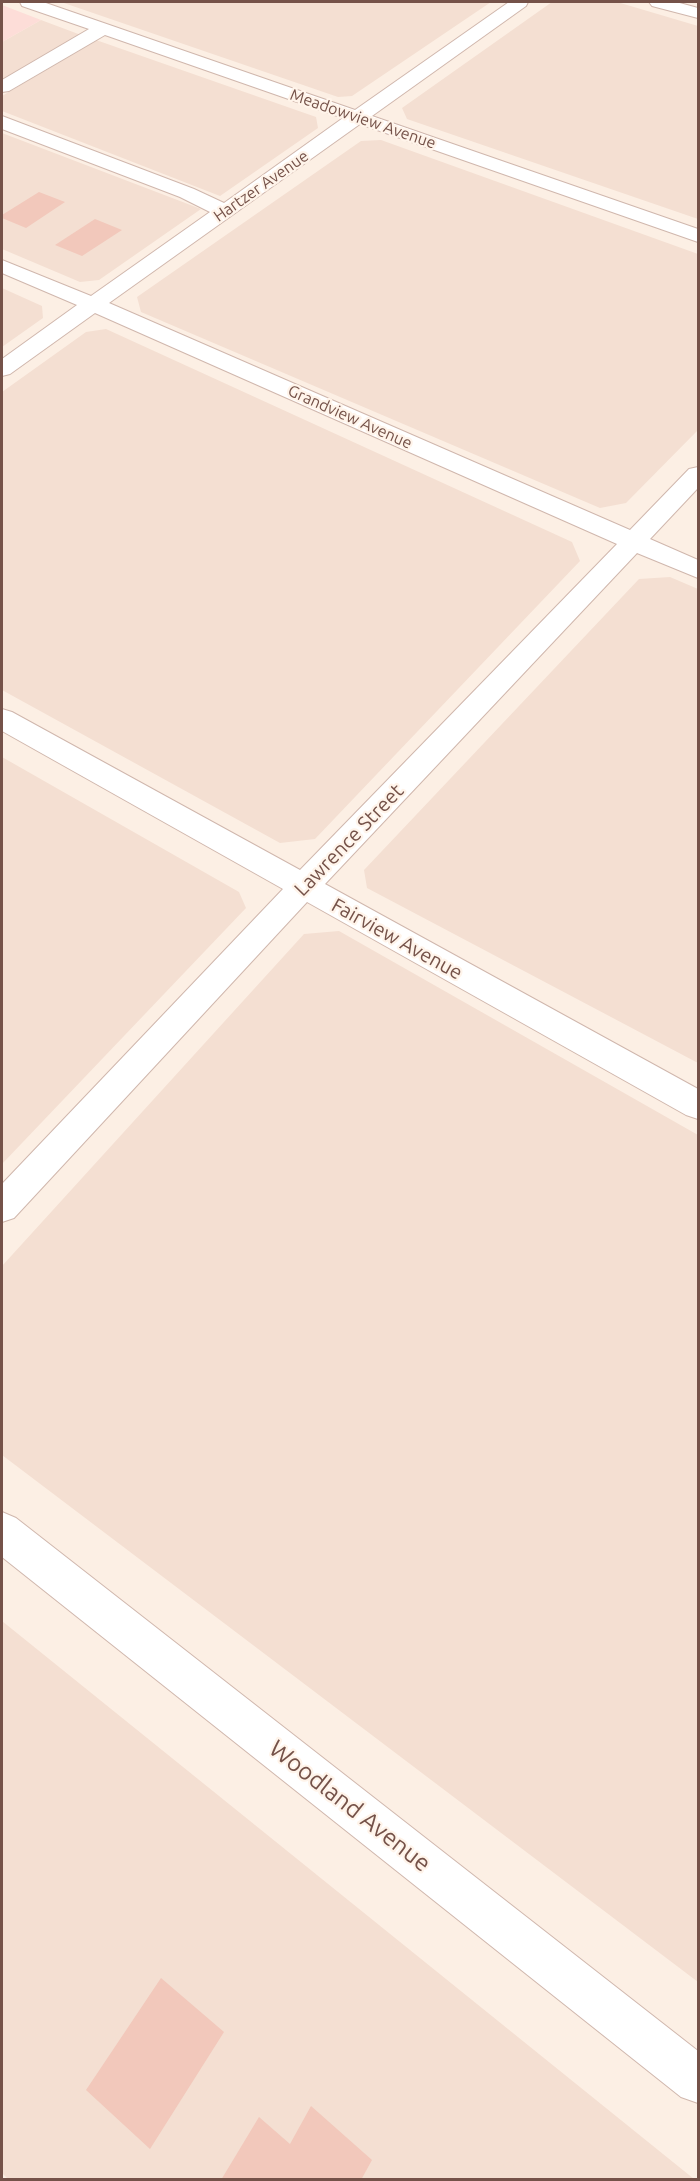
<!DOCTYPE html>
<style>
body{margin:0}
#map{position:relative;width:700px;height:2181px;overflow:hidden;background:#fcefe4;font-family:Ubuntu,sans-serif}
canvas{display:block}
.frame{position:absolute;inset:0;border:3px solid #755249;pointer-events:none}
</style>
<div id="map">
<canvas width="700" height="2181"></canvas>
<div class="frame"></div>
</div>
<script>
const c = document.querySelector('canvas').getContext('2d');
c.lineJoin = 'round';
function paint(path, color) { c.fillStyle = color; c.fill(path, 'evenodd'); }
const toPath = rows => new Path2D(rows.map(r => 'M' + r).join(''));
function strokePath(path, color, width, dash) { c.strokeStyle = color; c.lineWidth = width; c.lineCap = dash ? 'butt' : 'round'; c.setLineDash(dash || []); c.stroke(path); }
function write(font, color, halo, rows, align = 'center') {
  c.font = font + ' Ubuntu,sans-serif'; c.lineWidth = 4.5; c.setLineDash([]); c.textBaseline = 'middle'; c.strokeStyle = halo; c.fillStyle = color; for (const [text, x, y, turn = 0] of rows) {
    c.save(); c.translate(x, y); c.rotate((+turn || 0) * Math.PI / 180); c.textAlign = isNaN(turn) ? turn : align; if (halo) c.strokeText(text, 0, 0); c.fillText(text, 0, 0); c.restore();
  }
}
paint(toPath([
 [61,2,491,2,352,96,338,97],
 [552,2,617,2,698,26,698,219,407,119,402,108],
 [41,20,81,35,2,81,2,42],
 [96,40,316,117,318,128,220,196,2,111,2,96],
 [2,133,201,209,99,280,80,282,2,249],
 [381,140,698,254,698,430,626,503,600,508,141,312,137,297,361,141],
 [2,288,42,306,43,318,2,347],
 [106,329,572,542,580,561,315,839,280,843,2,690,2,392,86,332],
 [670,577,698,589,698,1063,367,888,364,870,639,579],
 [2,757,239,892,246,908,2,1164],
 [339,931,698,1135,698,1982,2,1455,2,1266,304,934],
 [2,1621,694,2179,8,2179,2,2173]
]), '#f4dfd2');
paint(toPath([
 [2,5,41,20,2,42]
]), '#fdddd8');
paint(toPath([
 [39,192,65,202,26,228,2,218,2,215],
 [95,219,122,230,82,256,55,245],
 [161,1978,224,2032,150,2149,86,2090],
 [311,2106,372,2160,361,2180,221,2180,259,2117,290,2144]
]), '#f2c8bb');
const minor = toPath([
 [20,2,43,2,355,110,509,2,528,2,526,6,372,116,698,229,698,242,360,124,109,303,630,530,689,469,698,467,698,488,650,539,698,560,698,578,637,553,325,884,698,1089,698,1119,686,1115,307,902,14,1218,2,1222,2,1184,283,889,2,731,2,709,12,712,300,870,617,544,95,313,10,374,2,376,2,359,77,305,2,273,2,260,91,296,210,212,180,197,2,129,2,116,194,189,224,203,343,118,105,35,9,91,2,92,2,80,89,29,22,6,20,2],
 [649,2,676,2,698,8,698,18,652,6,649,2],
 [2,1512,16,1518,698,2051,698,2103,681,2097,2,1557,2,1512]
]);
strokePath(minor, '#d0b7ad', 2);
paint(minor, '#fff');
write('16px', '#755249', '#fff4ea', [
 ["Meadowview Avenue",363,119,19],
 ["Hartzer Avenue",261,186,-35],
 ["Grandview Avenue",350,417,24]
]);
write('20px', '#755249', '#fff4ea', [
 ["Lawrence Street",349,840,-46],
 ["Fairview Avenue",397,939,29]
]);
write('24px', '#755249', '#fff4ea', [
 ["Woodland Avenue",350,1806,38]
]);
</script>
